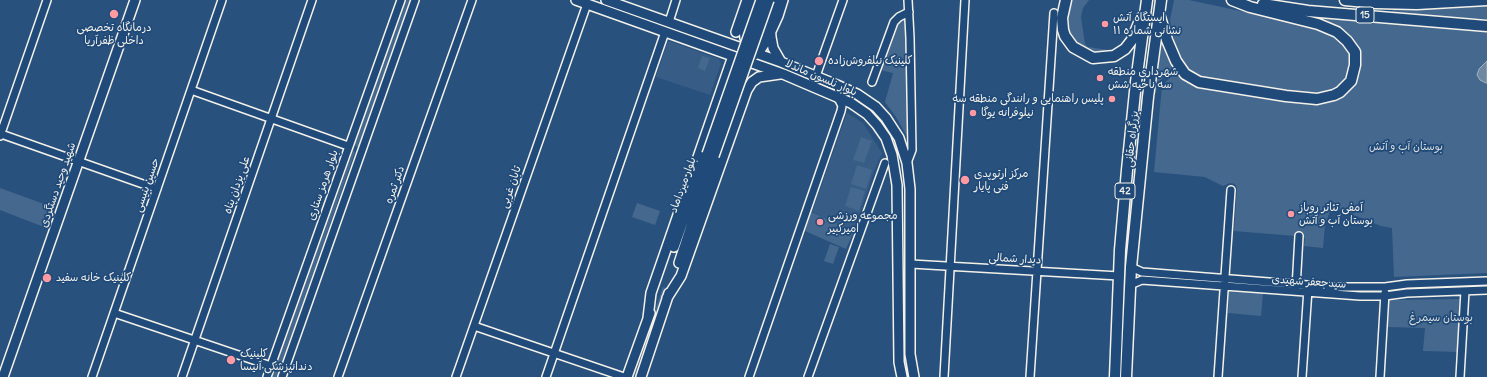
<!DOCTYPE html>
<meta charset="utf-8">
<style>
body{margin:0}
canvas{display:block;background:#28517e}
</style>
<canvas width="1487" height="377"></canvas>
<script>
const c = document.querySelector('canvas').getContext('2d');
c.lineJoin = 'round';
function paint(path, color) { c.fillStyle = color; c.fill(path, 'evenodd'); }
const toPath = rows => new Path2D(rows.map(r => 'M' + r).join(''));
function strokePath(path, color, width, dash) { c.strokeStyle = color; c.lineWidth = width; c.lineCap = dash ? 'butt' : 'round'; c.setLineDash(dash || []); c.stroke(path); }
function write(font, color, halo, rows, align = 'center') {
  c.font = font + ' Delius,"Playpen Sans Arabic",sans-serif'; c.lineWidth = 3.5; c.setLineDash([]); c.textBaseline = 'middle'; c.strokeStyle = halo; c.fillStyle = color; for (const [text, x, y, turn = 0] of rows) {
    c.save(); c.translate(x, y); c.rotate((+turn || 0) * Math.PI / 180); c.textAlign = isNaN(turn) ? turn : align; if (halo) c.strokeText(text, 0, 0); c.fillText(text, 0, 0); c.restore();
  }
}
paint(toPath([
 [669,41,719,59,721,64,710,95,656,77,667,44],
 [847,113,863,123,882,153,874,171,854,231,812,212]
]), '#375d86');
paint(toPath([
 [405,0,410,0,358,147,354,145],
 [1070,0,1089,0,1083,8,1081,17,1085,44,1088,47,1108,50,1108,53,1086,51,1079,48,1068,36,1066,10],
 [1174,0,1189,0,1320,28,1345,41,1352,58,1347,79,1333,90,1313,95,1216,82,1201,78,1190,71,1183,63,1176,50,1170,20],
 [1487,6,1487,19,1392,14,1393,9,1445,9],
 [1318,18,1487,31,1487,273,1394,277,1392,228,1381,226,1331,206,1331,208,1325,225,1323,248,1304,246,1305,239,1300,233,1295,236,1234,231,1237,188,1235,184,1230,183,1223,186,1205,177,1154,172,1162,86,1178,69,1196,85,1212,90,1291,101,1352,85,1359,75,1361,66,1361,58,1359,48,1350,35,1345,31],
 [906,19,908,135,908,138,896,117,885,102,893,73,880,70,897,22],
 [1162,32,1174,65,1157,85,1156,93,1153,95],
 [702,56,710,58,705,71,698,68],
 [861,137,872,141,864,163,853,160],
 [353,151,355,152,277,377,272,377],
 [857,165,872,170,866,189,851,184],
 [851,187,865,191,859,211,845,206],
 [0,188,55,208,49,229,0,210],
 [637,203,660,211,655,225,632,217],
 [811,212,854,231,846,249,805,231],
 [830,244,839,247,833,264,824,261],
 [663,287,666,288,636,377,632,377],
 [1229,291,1263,293,1261,316,1228,313],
 [1461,299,1459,352,1423,351,1425,328,1388,327,1389,300]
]), '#45688e');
const water = toPath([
 [1487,61,1487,83,1486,83,1480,80,1477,75,1479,69,1487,61]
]);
paint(water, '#6e88a2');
strokePath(water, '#a4b2be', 1);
const minor = toPath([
 [669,22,676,0],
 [816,76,843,0],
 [872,82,894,22,899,17,909,12],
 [191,90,348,146],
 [1,134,157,189],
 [0,136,47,0],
 [907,163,912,150,910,38,908,0],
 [911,264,1119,276],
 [1131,267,1142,272,1332,287,1385,287,1407,284,1487,281],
 [1130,285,1142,280,1360,296,1385,296,1407,293,1487,290],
 [1296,288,1299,236],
 [114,313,271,366],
 [474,326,624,377],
 [92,377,222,0],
 [182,377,312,0],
 [267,377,401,0],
 [282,377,415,0],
 [338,377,472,0],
 [456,377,587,4],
 [546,377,665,32],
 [749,377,841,111,842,106,837,96],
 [808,377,885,163],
 [944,377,965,0],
 [1030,377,1054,13],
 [1218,377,1231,190],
 [1302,377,1308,289],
 [1380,377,1385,293],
 [1460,377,1465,291]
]);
const major = toPath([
 [576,0,783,74,851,103,867,114,877,125,886,138,892,155,897,185,899,362,902,377],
 [606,0,781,62,837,85,857,94,876,107,886,118,899,138,907,163,910,189,910,354,914,377],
 [754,0,744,30,745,38,749,41,757,40,763,34,765,29,764,15],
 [776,0,770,22,771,37,773,48,781,62],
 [736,32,747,0],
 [753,56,761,49,767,40,778,16,783,0],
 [674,247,707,154],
 [679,263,714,156],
 [667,298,681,276,747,90,752,82,759,77,780,74],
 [648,318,651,293,733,56],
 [3,377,135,0],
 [627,377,650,313],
 [641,377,669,293]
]);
const highway = toPath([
 [1066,0,1062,18,1063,30,1065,36,1073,47,1093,58,1114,56,1125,49,1132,40,1141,18],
 [1345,0,1376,3,1417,4,1487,0],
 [1263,4,1308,11,1487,26],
 [1159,14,1167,40,1176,61,1185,74,1199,82,1286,96,1317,99,1334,95,1340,92,1351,81,1355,65,1355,52,1347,41,1337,32,1318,24,1250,7,1232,0],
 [1115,377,1120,250,1127,170,1136,82,1147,0],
 [1126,377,1131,267,1148,97,1161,0]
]);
strokePath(minor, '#f4f1e8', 10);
strokePath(major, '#f4f1e8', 12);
strokePath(highway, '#f4f1e8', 13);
strokePath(minor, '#1f4a7a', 7);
strokePath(major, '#1f4a7a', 9);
strokePath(highway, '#1f4a7a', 10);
const majorBridge = toPath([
 [707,154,761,0],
 [714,156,769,0]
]);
strokePath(majorBridge, '#f4f1e8', 12, []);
strokePath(majorBridge, '#1f4a7a', 9);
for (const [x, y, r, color] of [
 [114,14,5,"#ff9aa2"],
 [1105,24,4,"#ff9aa2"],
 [819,61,5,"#ff9aa2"],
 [1100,78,4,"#ff9aa2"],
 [1112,99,4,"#ff9aa2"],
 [973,113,4,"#ff9aa2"],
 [965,180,5,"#ff9aa2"],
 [1291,214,4,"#ff9aa2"],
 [820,222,4,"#ff9aa2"],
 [47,278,5,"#ff9aa2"],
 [231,360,5,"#ff9aa2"]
]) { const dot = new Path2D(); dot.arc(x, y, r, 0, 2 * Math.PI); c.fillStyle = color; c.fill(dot); strokePath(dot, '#1f4a7a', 1.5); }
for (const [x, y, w] of [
 [1365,15,18],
 [1125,191,20]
]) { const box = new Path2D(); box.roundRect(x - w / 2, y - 8, w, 16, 3); c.fillStyle = '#1f4a7a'; c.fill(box); strokePath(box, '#f4f1e8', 1); }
write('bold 10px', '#f4f1e8', null, [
 ["15",1365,15],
 ["42",1125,191]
]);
write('11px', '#f4f1e8', '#1f4a7a', [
 ["ایستگاه آتش",1113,18],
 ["نشانی شماره ۱۱",1113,31],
 ["درمانگاه تخصصی",114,28,"center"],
 ["داخلی ظفرآریا",114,41,"center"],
 ["کلینیک نیلفروش‌زاده",828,61],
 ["شهرداری منطقه",1108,72],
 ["سه ناحیه شش",1108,85],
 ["پلیس راهنمایی و رانندگی منطقه سه",1104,99,"right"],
 ["نیلوفرانه یوگا",981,113],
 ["مرکز ارتوپدی",974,174],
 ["فنی پایار",974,187],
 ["آمفی تئاتر روباز",1299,208],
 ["بوستان آب و آتش",1299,221],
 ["مجموعه ورزشی",828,216],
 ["امیرکبیر",828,229],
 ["کلینیک خانه سفید",56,278],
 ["کلینیک",240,354],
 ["دندانپزشکی آنیسا",240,367]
], 'left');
write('11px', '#f4f1e8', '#1f4a7a', [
 ["بلوار نلسون ماندلا",821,78,23],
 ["بزرگراه حقانی",1132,139,-84],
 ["شهید وحید دستگردی",58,185,-71],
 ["حسین بنیسی",147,185,-71],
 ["علی یزدان پناه",237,185,-71],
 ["بلوار هرمز ستاری",323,185,-71],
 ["دکتر ثمره",395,185,-71],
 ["بلوار میرداماد",683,185,-70],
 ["تابان غربی",511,187,-71],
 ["دیدار شمالی",1015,259,3],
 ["سیدجعفر شهیدی",1309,282,4]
]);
write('11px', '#dadcda', '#1f4a7a', [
 ["بوستان آب و آتش",1406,147],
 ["بوستان سیمرغ",1441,318]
]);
</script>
